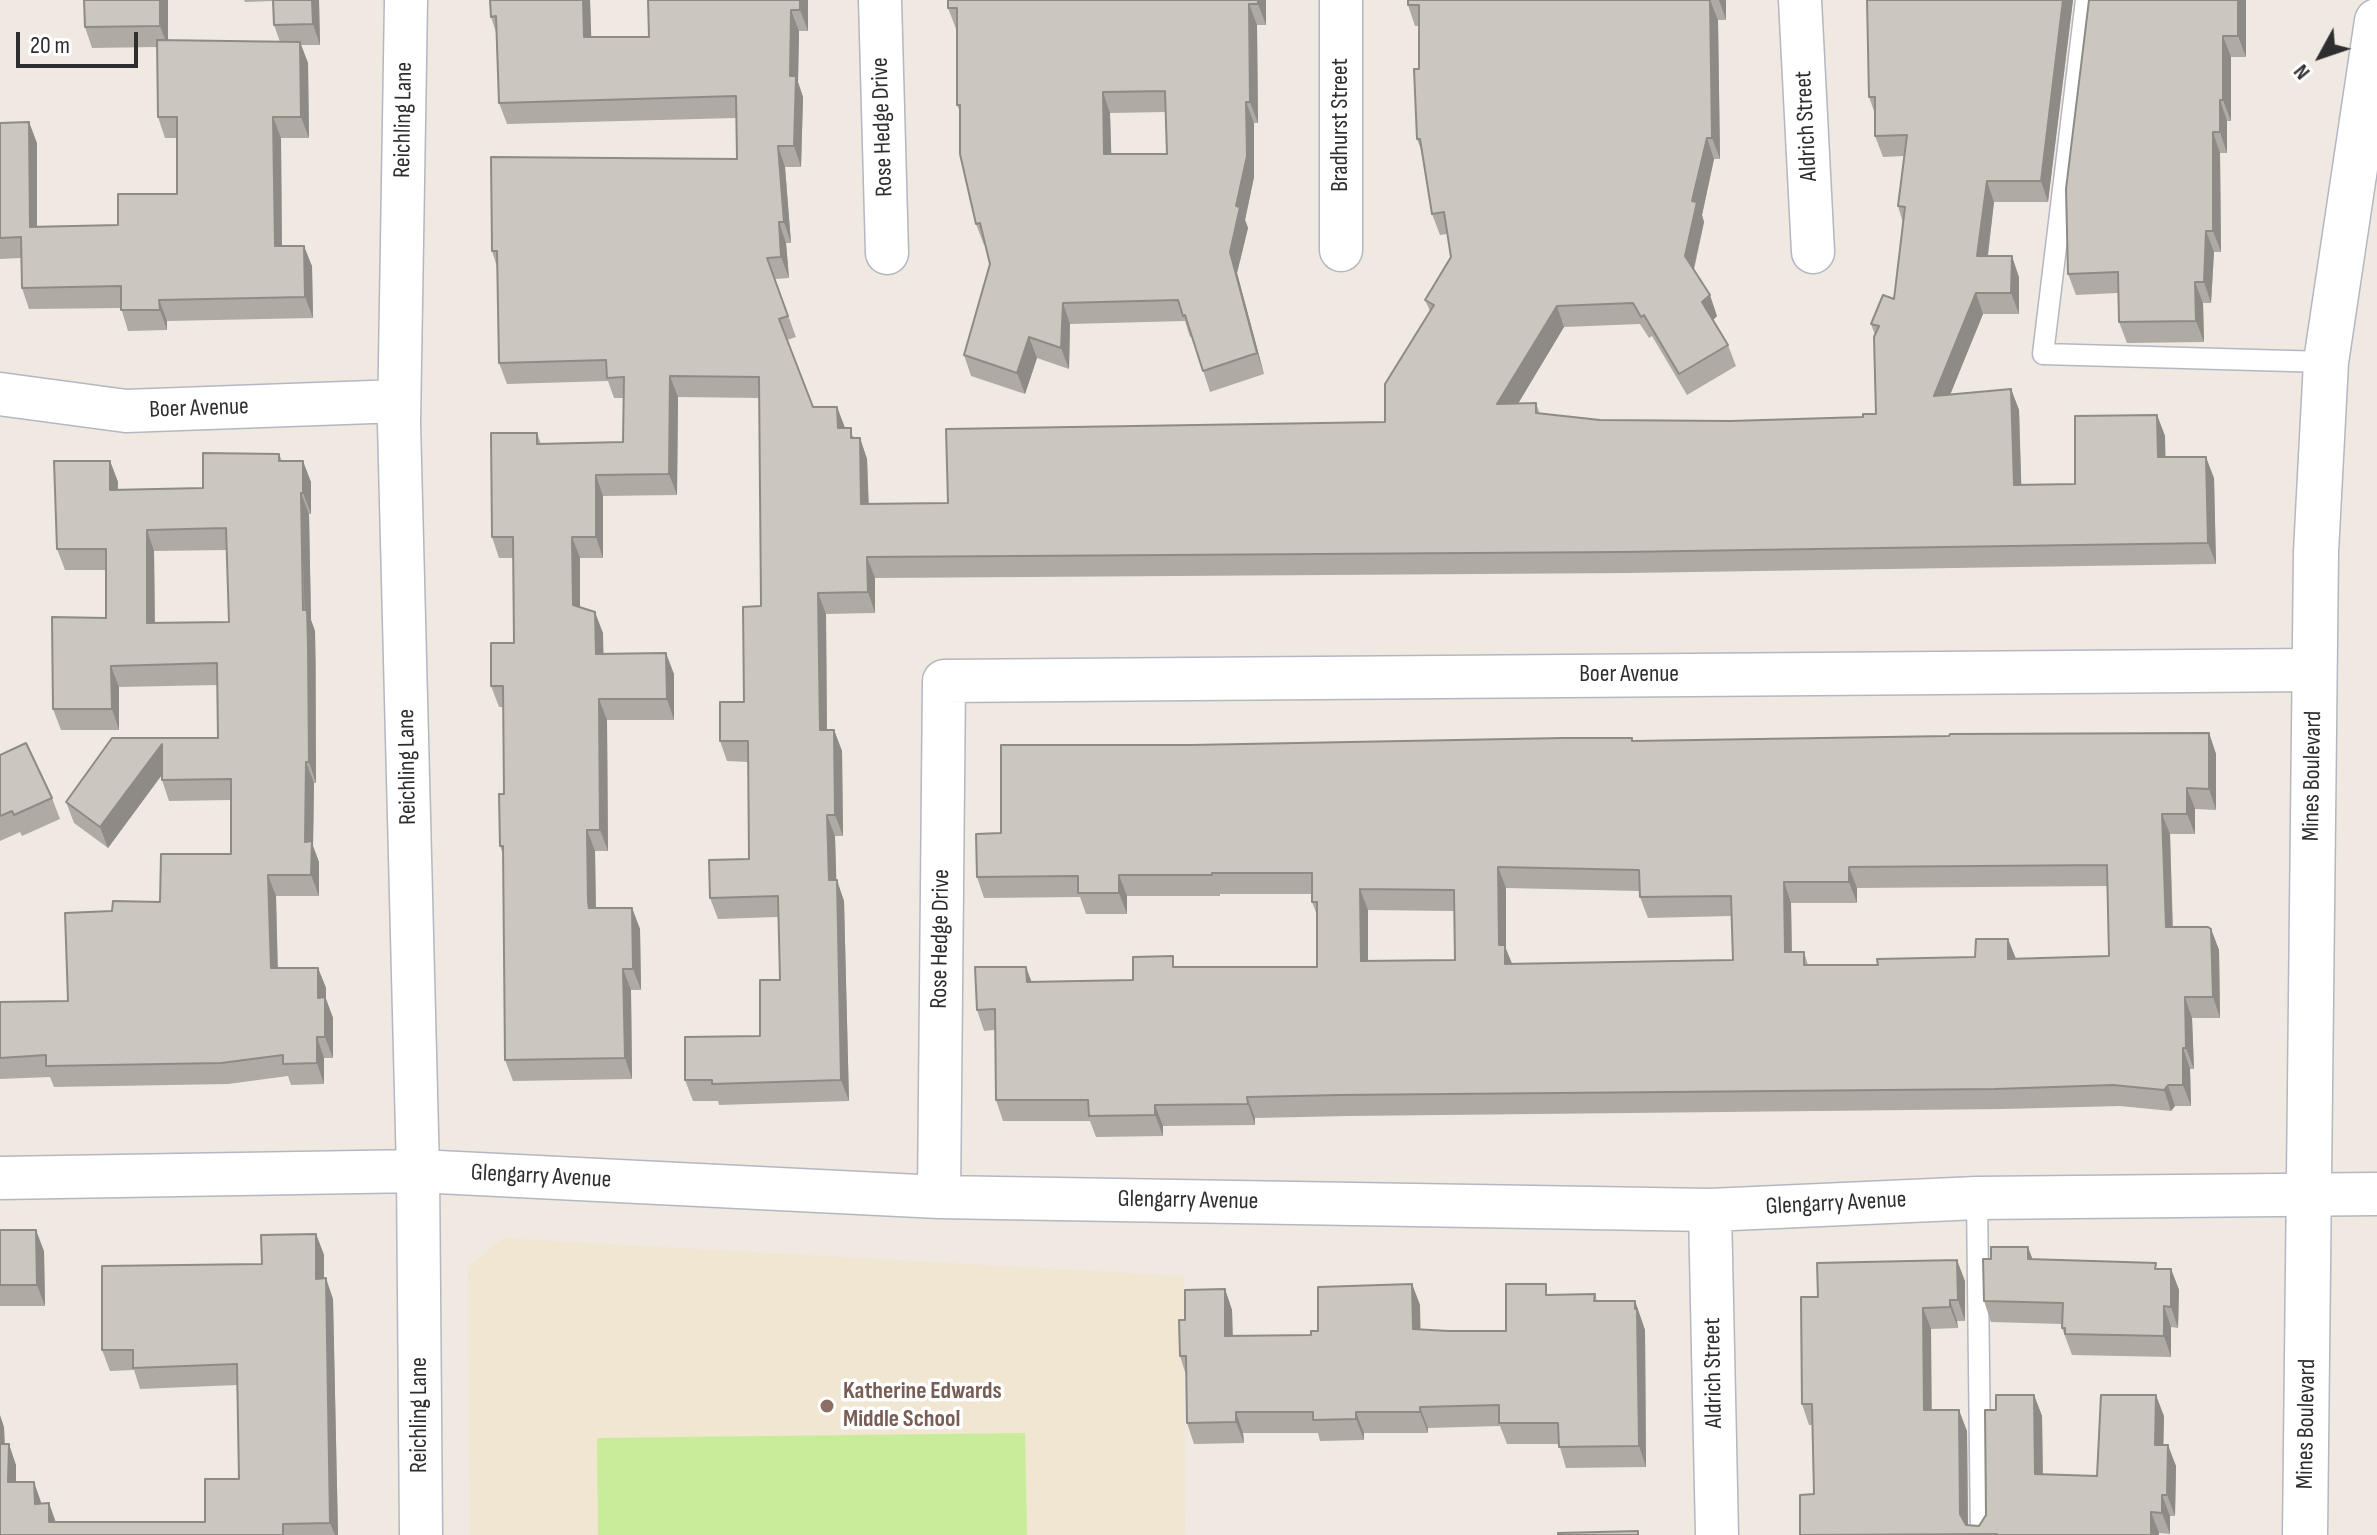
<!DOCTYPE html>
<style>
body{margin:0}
#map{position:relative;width:2377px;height:1535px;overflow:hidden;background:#efe9e1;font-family:"Sofia Sans Condensed",sans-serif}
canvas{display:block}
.north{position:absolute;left:2281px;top:16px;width:80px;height:80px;-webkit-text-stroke:6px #fff;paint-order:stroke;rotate:230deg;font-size:22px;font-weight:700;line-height:32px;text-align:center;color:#2e2e2e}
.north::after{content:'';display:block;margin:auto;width:28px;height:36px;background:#2e2e2e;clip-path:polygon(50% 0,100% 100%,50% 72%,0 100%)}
.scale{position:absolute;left:16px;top:32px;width:122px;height:36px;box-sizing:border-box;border:4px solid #2e2e2e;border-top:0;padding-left:10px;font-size:24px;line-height:28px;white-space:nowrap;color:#2e2e2e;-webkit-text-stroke:6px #fff;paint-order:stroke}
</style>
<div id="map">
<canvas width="2377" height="1535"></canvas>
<div class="north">N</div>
<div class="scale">20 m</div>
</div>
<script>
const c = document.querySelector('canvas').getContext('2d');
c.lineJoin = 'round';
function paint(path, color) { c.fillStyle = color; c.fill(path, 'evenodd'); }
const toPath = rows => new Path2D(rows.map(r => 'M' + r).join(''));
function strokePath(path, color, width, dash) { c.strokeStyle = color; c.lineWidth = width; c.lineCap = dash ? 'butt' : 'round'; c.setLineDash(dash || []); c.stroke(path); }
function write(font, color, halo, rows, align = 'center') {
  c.font = font + ' "Sofia Sans Condensed",sans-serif'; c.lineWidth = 7; c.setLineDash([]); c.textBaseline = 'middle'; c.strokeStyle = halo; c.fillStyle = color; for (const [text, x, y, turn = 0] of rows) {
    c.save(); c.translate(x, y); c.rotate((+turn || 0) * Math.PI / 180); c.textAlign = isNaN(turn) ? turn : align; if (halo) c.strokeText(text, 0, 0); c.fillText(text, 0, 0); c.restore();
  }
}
paint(toPath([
 [503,1238,1184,1276,1185,1535,470,1535,468,1267]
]), '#f0e6d1');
paint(toPath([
 [1025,1433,1027,1535,598,1535,597,1438]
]), '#c9ec9a');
const lane = toPath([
 [2086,0,2043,354,2326,362],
 [1977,1198,1981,1535]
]);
const street = toPath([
 [406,0,399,423,418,1171,421,1535],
 [880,0,887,253],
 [1800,0,1813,252],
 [1341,250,1341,0],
 [0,394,126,411,399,401],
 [0,1178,418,1171,939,1197,1710,1210,1977,1198,2377,1194],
 [939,1197,944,681,2314,670],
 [1710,1210,1717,1535]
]);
const secondary = toPath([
 [2305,1535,2316,552,2326,362,2377,21]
]);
strokePath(lane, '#b4b7c1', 23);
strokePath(street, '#b4b7c1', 45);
strokePath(secondary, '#b4b7c1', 47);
strokePath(lane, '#fff', 20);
strokePath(street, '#fff', 42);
strokePath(secondary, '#fff', 44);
paint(toPath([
 [168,0,168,40,280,42,274,25,273,1,245,2,244,0,319,0,320,45,301,45,308,63,309,138,281,138,282,246,312,266,313,318,167,321,167,330,128,331,121,308,29,309,22,288,21,258,0,259,0,123,37,143,37,226,118,225,177,194,177,138,165,138,158,117,157,47,92,48,85,27],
 [490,0,590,0,591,37,649,37,648,0,808,0,808,31,799,31,798,82,803,97,801,167,785,167,791,243,786,243,789,278,775,279,796,337,787,340,813,407,837,407,845,428,855,438,860,438,867,459,869,504,948,503,1385,422,1430,311,1425,300,1451,257,1447,234,1440,235,1432,214,1423,155,1417,139,1419,26,1415,26,1408,5,1408,0,1726,0,1726,20,1718,20,1720,159,1714,159,1702,215,1704,222,1694,270,1717,316,1713,320,1728,345,1736,366,1687,395,1652,336,1649,338,1640,324,1564,327,1518,404,1536,403,1540,414,1600,420,1731,421,1863,417,1876,414,1875,335,1871,324,1894,299,1903,223,1898,206,1904,156,1883,157,1875,136,1875,114,1869,97,1867,0,2073,0,2048,202,1994,202,1988,256,2019,277,2019,314,1983,314,1950,395,2011,389,2019,410,2021,485,2075,484,2157,415,2165,436,2165,457,2214,478,2216,564,1628,573,875,578,875,613,826,614,827,730,834,730,842,751,843,836,835,836,836,880,844,901,849,1101,719,1105,718,1101,693,1101,685,1080,760,1036,780,980,778,917,718,919,710,898,749,859,748,762,727,761,720,741,744,702,761,606,759,398,678,397,677,495,603,496,603,558,580,558,580,607,603,633,603,654,674,674,674,720,607,720,608,851,595,851,596,908,632,908,640,929,641,990,631,990,632,1079,513,1081,505,1060,503,854,500,846,504,794,503,707,499,707,491,686,514,643,514,558,499,558,492,537,537,433,541,444,623,442,624,398,614,398,608,381,507,384,499,363,497,267,492,251,737,159,736,118,507,124,499,103,496,32,491,17],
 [948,0,1266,0,1266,25,1257,25,1258,123,1254,123,1254,177,1245,220,1248,228,1237,273,1264,374,1210,392,1192,336,1190,337,1185,321,1070,324,1069,369,1037,358,1025,394,971,376,964,355,990,264,985,245,984,245,976,224,960,112,957,105,957,29,956,29,948,8],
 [1166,112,1167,154,1111,154,1110,113],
 [2246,0,2246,57,2231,57,2231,121,2227,121,2227,153,2220,153,2221,252,2214,252,2211,303,2203,303,2204,342,2127,343,2119,322,2118,293,2076,295,2068,274],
 [279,454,282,461,311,482,311,514,309,514,311,620,315,631,316,666,316,783,314,783,313,846,319,862,319,896,276,896,278,968,318,968,326,988,326,999,333,1018,333,1058,324,1058,324,1084,291,1085,288,1076,228,1084,54,1087,50,1077,0,1079,0,1002,68,1001,112,911,160,902,231,854,231,800,169,801,162,780,162,775,108,848,74,823,66,802,218,738,217,685,119,687,119,730,61,730,53,709,106,618,106,570,65,570,57,549,110,461,118,482,118,490,203,488],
 [227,550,229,622,155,623,154,551],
 [2209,733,2216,754,2216,810,2195,809,2195,834,2170,834,2173,927,2211,929,2219,950,2220,1018,2192,1018,2194,1069,2190,1069,2191,1106,2175,1106,2171,1111,2120,1106,2003,1109,1348,1116,1255,1118,1255,1125,1163,1126,1163,1136,1096,1137,1090,1121,1003,1121,996,1100,995,1030,984,1031,977,1010,1031,982,1133,980,1177,967,1317,967,1317,915,1312,902,1312,894,1220,894,1220,896,1127,896,1127,914,1086,914,1080,897,984,898,977,877,1001,833,1191,745,1632,738,1633,741],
 [2107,886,2109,956,2016,959,2008,939,1975,957,1878,965,1808,965,1804,952,1792,952,1791,903,1857,903,1857,888],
 [1506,888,1640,891,1640,897,1648,918,1732,916,1733,960,1512,964,1506,949],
 [1368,910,1454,911,1455,960,1368,961],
 [0,755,52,798,60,819,22,836,20,832,0,841],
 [0,1230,44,1251,45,1306,0,1306],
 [316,1234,324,1255,324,1278,333,1299,338,1535,0,1535,4,1427,5,1444,16,1465,16,1482,42,1504,49,1503,56,1522,205,1522,239,1479,237,1385,140,1389,134,1370,110,1371,102,1350],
 [2033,1259,2158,1269,2171,1269,2179,1290,2178,1328,2171,1327,2171,1357,2072,1355,2062,1328,2062,1324,1991,1322,1984,1301],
 [1965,1281,1965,1321,1957,1321,1958,1328,1931,1329,1931,1410,1967,1431,1968,1525,1979,1526,1986,1515,1996,1410,2034,1395,2042,1416,2043,1474,2097,1476,2164,1416,2163,1445,2176,1466,2175,1516,2170,1516,2170,1534,2159,1533,2159,1535,1800,1535,1814,1494,1813,1425,1809,1425,1802,1404,1818,1297],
 [1412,1284,1420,1305,1420,1329,1448,1331,1506,1331,1549,1294,1595,1294,1597,1301,1635,1301,1645,1330,1646,1467,1566,1468,1559,1444,1507,1444,1500,1426,1428,1428,1428,1433,1364,1433,1364,1440,1320,1441,1318,1433,1243,1433,1244,1443,1194,1444,1187,1423,1186,1375,1180,1356,1185,1320,1225,1289,1232,1310,1233,1336,1311,1335]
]), '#afaba4');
paint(toPath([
 [160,0,168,0,168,47,160,26],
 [312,0,319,0,320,45,313,24],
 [583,0,590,0,592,58,584,37],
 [800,0,808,0,808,31,800,10],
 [1258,0,1266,0,1266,25,1258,4],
 [1710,0,1718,20,1720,159,1712,138],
 [1719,0,1726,0,1726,20],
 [2063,0,2073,0,2048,202,2041,181],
 [2238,0,2246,0,2246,57,2238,36],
 [1249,4,1257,25,1258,123,1250,102],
 [791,10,799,31,798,82,803,97,801,167,794,146,790,76],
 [2223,36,2231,57,2231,121,2223,100],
 [300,42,308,63,309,138,301,117],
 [1103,92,1110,113,1112,175,1104,154],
 [2220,100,2227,121,2227,153,2220,132],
 [1246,102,1254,123,1254,177,1245,220,1248,228,1237,273,1264,374,1257,353,1230,252,1236,206],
 [273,117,281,138,282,267,275,246],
 [29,122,37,143,37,248,30,227],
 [2213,132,2220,153,2221,252,2213,231],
 [1707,138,1714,159,1702,215,1704,222,1692,276,1685,256,1692,201],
 [778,146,785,167,791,243,784,222],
 [1987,181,1994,202,1985,277,1977,256],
 [779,222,786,243,789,278,781,257],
 [2206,231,2214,252,2211,303,2204,282],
 [304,246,312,266,313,318,305,297],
 [2012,256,2019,277,2019,314,2011,293],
 [2195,282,2203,303,2204,342,2196,321],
 [1976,293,1983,314,1941,417,1934,396],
 [1710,295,1717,316,1710,323,1702,302],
 [159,300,167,321,167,330,160,310],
 [1063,303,1070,324,1069,369,1061,348],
 [1557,306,1564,327,1505,425,1497,404],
 [1029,337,1037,358,1025,394,1017,373],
 [670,376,678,397,677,495,669,474],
 [2011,389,2019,410,2022,506,2014,485],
 [837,407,845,428,838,428],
 [2157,415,2165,436,2166,478,2158,457],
 [860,438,867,459,869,525,861,504],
 [2206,457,2214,478,2216,564,2208,543],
 [110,461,118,482,117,511,110,490],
 [303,461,311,482,311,514,303,493],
 [596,475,603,496,603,558,596,537],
 [301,493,309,514,311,620,315,631,316,783,309,762],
 [147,530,154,551,155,644,147,623],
 [572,537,580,558,580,626,573,605],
 [867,557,875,578,875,613,868,592],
 [818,593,826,614,827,751,820,730],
 [595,612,603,633,604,675,596,654],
 [666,653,674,674,674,720,667,699],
 [111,666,119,687,119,730,112,709],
 [599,699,607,720,608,851,600,830],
 [834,730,842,751,843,836,835,815],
 [2209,733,2216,754,2216,810,2209,789],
 [162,744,169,765,108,848,100,827],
 [306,762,314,783,313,846,319,862,319,896,311,875,305,842],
 [2187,788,2195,809,2195,834,2187,814],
 [2162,814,2170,834,2173,948,2166,927],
 [827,815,835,836,837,901,829,880],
 [587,830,595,851,596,923,588,902],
 [1498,867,1506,888,1506,949,1513,966,1512,985,1499,945],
 [1849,867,1857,888,1857,903,1849,882],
 [268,875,276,896,278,989,271,968],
 [1119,875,1127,896,1127,914,1119,893],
 [837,880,844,901,849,1101,841,1080],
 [1784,882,1791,903,1792,973,1785,952],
 [1360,889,1368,910,1368,982,1361,961],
 [632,908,640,929,641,990,633,969],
 [2211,929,2219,950,2220,1018,2213,997],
 [2008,939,2016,959,2008,959],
 [1026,967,1034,988,1027,982],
 [318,968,326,988,326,999,333,1018,333,1058,325,1037,318,998],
 [623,969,631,990,632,1079,625,1058],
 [2185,997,2192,1018,2194,1069,2186,1048],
 [317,1037,324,1058,324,1084,317,1063],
 [2183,1048,2190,1069,2191,1106,2183,1085],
 [2168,1085,2175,1106,2171,1111,2164,1090],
 [1247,1097,1255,1118,1255,1125,1248,1104],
 [1155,1105,1163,1126,1163,1136,1155,1115],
 [36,1230,44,1251,45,1306,37,1285],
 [316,1234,324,1255,324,1299,316,1279],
 [2028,1247,2036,1268,2028,1259],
 [1957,1260,1965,1281,1965,1321,1958,1300],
 [2171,1269,2179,1290,2178,1328,2171,1307],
 [326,1278,333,1299,338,1535,335,1535,330,1523],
 [1412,1284,1420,1305,1421,1350,1413,1329],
 [1225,1289,1232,1310,1233,1357,1225,1336],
 [1950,1300,1957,1321,1958,1328,1950,1307],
 [1635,1301,1645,1330,1646,1467,1639,1446],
 [2164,1306,2171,1327,2171,1357,2164,1336],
 [1923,1308,1931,1329,1932,1431,1924,1410],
 [2034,1395,2042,1416,2043,1495,2035,1474],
 [2156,1395,2164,1416,2163,1466,2155,1445],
 [1420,1407,1428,1428,1428,1433,1420,1412],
 [1959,1410,1967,1431,1968,1535,1960,1514],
 [1236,1412,1243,1433,1244,1443,1236,1422],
 [1356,1412,1364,1433,1364,1440,1356,1419],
 [0,1415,4,1427,5,1465,0,1452],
 [9,1444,16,1465,16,1503,8,1482],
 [2168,1445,2176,1466,2175,1516,2167,1495],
 [34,1482,41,1502,42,1525,35,1504],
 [2162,1495,2170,1516,2170,1534,2162,1513],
 [49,1503,56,1524,49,1522],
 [2151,1512,2159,1533,2159,1535,2151,1535]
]), '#8e8b86');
const building = toPath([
 [84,0,160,0,160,26,85,27,84,0],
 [273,0,312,0,313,24,274,25,273,0],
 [490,0,583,0,584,37,649,37,648,0,800,0,800,10,791,10,790,76,796,76,794,146,778,146,784,222,779,222,781,257,767,258,788,316,779,319,813,407,837,407,838,428,851,428,851,438,860,438,861,504,948,503,946,429,1385,422,1385,384,1434,305,1425,300,1451,257,1444,212,1432,214,1420,139,1417,139,1414,69,1419,69,1419,5,1408,5,1408,0,1710,0,1712,138,1707,138,1692,201,1697,202,1685,256,1710,295,1702,302,1728,345,1679,374,1644,315,1641,317,1633,303,1557,306,1497,404,1536,403,1536,413,1600,420,1731,421,1863,417,1863,414,1876,414,1874,337,1879,326,1871,324,1883,295,1894,299,1905,207,1898,206,1907,135,1875,136,1875,97,1869,97,1867,0,2063,0,2041,181,1987,181,1977,256,2012,256,2011,293,1976,293,1934,396,2011,389,2014,485,2075,484,2075,416,2157,415,2158,457,2206,457,2208,543,1621,552,867,557,868,592,818,593,820,730,834,730,835,815,827,815,829,880,837,880,841,1080,712,1084,712,1080,685,1080,685,1037,760,1036,760,980,780,980,778,896,710,898,709,860,749,859,748,741,720,741,720,702,744,702,743,607,761,606,759,377,670,376,669,474,596,475,596,537,572,537,573,605,595,612,596,654,666,653,667,699,599,699,600,830,587,830,588,902,589,908,632,908,633,969,623,969,625,1058,505,1060,503,846,500,846,499,794,504,794,503,686,491,686,491,643,514,643,513,537,492,537,491,433,537,433,537,444,623,442,624,377,607,378,606,360,499,363,497,251,492,251,491,157,737,159,736,96,499,103,496,16,491,17,490,0],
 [948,0,1258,0,1258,4,1249,4,1250,102,1246,102,1247,156,1236,206,1240,207,1230,252,1257,353,1203,371,1185,315,1183,316,1178,300,1063,303,1061,348,1029,337,1017,373,964,355,990,264,980,223,976,224,960,154,960,105,957,105,957,8,948,8,948,0],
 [1165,91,1167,154,1104,154,1103,92,1165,91],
 [2089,0,2238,0,2238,36,2223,36,2223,100,2220,100,2220,132,2213,132,2213,231,2206,231,2204,282,2195,282,2196,321,2119,322,2118,272,2068,274,2066,189,2089,0],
 [157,40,300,42,301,117,273,117,275,246,304,246,305,297,159,300,160,310,121,310,121,286,22,288,21,237,0,238,0,123,29,122,30,227,118,225,118,194,177,194,177,117,158,117,157,40],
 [203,453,279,454,279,461,303,461,303,493,301,493,303,610,307,610,308,645,309,762,306,762,305,842,312,841,311,875,268,875,271,968,318,968,318,998,325,997,325,1037,317,1037,317,1063,283,1064,283,1055,221,1063,46,1066,46,1055,0,1058,0,1002,68,1001,65,913,112,911,113,901,160,902,161,854,231,854,231,779,162,780,162,744,100,827,66,802,112,738,218,738,217,663,111,666,112,709,53,709,52,617,106,618,106,549,57,549,54,461,110,461,110,490,203,488,203,453],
 [226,528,229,622,147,623,147,530,226,528],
 [2209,733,2209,789,2187,788,2187,814,2162,814,2166,927,2208,927,2211,929,2213,997,2185,997,2186,1048,2183,1048,2183,1085,2168,1085,2164,1090,2113,1085,1995,1089,1340,1095,1247,1097,1248,1104,1155,1105,1155,1115,1089,1116,1088,1100,996,1100,995,1009,977,1010,975,967,1026,967,1027,982,1133,980,1133,957,1173,956,1173,967,1317,967,1317,902,1312,902,1312,873,1212,873,1212,875,1119,875,1119,893,1078,893,1078,876,977,877,976,834,1001,833,1001,745,1191,745,1563,738,1632,738,1632,741,1949,736,1950,734,2209,733],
 [2107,865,2109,956,2008,959,2008,939,1976,939,1975,957,1877,959,1878,965,1804,965,1804,952,1785,952,1784,882,1849,882,1849,867,2107,865],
 [1498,867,1639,870,1640,897,1731,896,1733,960,1505,964,1505,945,1499,945,1498,867],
 [1360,889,1454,890,1455,960,1361,961,1360,889],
 [26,743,52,798,14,815,12,811,0,816,0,755,26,743],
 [0,1230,36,1230,37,1285,0,1285,0,1230],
 [316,1234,316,1279,326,1278,330,1523,283,1524,283,1535,0,1535,0,1444,9,1444,8,1482,34,1482,35,1504,49,1503,49,1522,205,1522,205,1479,239,1479,237,1364,133,1368,133,1350,102,1350,102,1266,262,1264,261,1235,316,1234],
 [1991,1247,2028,1247,2028,1259,2156,1263,2155,1269,2171,1269,2171,1307,2164,1306,2164,1336,2065,1334,2065,1328,2062,1328,2063,1303,1984,1301,1983,1259,1991,1259,1991,1247],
 [1957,1260,1958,1300,1950,1300,1950,1307,1923,1308,1924,1410,1959,1410,1960,1514,1966,1525,1979,1526,1986,1515,1985,1410,1996,1410,1996,1395,2034,1395,2035,1474,2097,1476,2101,1395,2156,1395,2155,1445,2168,1445,2167,1495,2162,1495,2162,1513,2151,1512,2151,1535,1997,1535,1997,1534,1800,1535,1800,1495,1814,1494,1812,1404,1802,1404,1801,1297,1818,1297,1817,1263,1957,1260],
 [1412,1284,1413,1329,1448,1331,1506,1331,1506,1284,1546,1284,1546,1295,1595,1294,1594,1301,1635,1301,1635,1309,1637,1309,1639,1446,1559,1447,1558,1423,1499,1423,1499,1405,1420,1407,1420,1412,1356,1412,1356,1419,1313,1420,1313,1412,1236,1412,1236,1422,1187,1423,1186,1356,1180,1356,1179,1320,1185,1320,1185,1290,1225,1289,1225,1336,1311,1335,1311,1331,1318,1331,1318,1287,1412,1284],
 [1638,1531,1638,1535,1558,1535,1558,1533,1638,1531]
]);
paint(building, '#cbc7bf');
strokePath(building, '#8e8b86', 2);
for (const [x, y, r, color] of [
 [827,1406,8,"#8d6e63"]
]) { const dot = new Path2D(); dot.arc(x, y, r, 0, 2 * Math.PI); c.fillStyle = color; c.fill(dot); strokePath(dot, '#fff', 3); }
write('24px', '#2e2e2e', '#fff', [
 ["Reichling Lane",404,120,-89],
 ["Bradhurst Street",1341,125,-90],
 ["Aldrich Street",1807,126,-93],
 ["Rose Hedge Drive",883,127,-92],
 ["Boer Avenue",199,409,-2],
 ["Boer Avenue",1629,675],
 ["Reichling Lane",408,767,-91],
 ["Mines Boulevard",2313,776,-89],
 ["Rose Hedge Drive",941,939,-89],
 ["Glengarry Avenue",541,1177,3],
 ["Glengarry Avenue",1188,1201,1],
 ["Glengarry Avenue",1836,1204,-3],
 ["Aldrich Street",1714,1373,-91],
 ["Reichling Lane",420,1415,-90],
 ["Mines Boulevard",2307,1424,-89]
]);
write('bold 24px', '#785e54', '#fff', [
 ["Katherine Edwards",843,1392],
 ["Middle School",843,1420]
], 'left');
</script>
